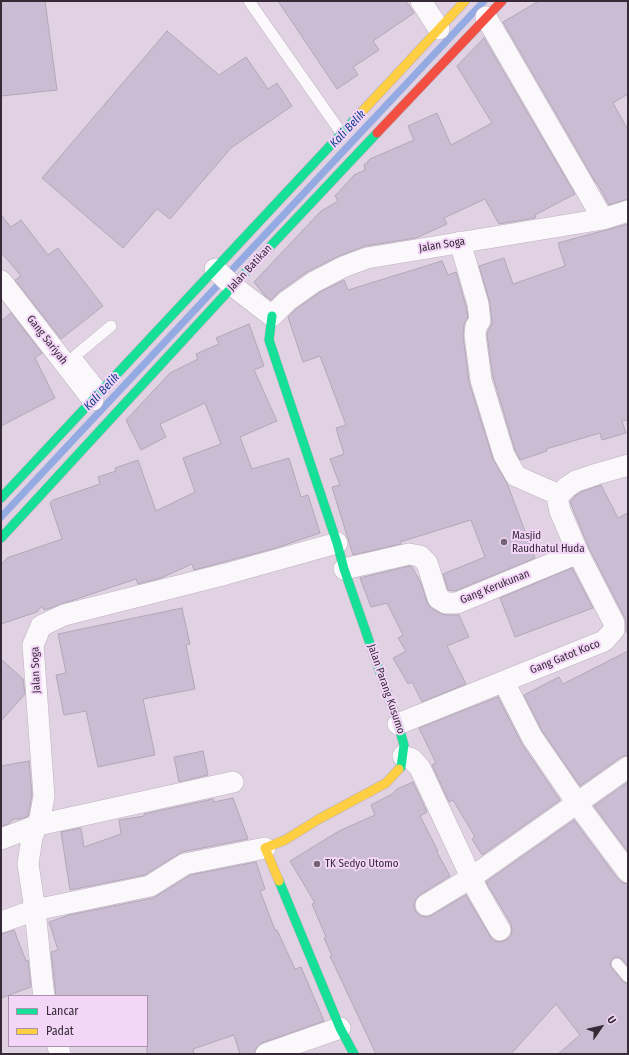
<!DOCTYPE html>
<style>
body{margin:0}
#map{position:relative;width:629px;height:1055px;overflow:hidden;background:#e0d1e3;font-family:"Fira Sans Condensed",sans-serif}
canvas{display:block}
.frame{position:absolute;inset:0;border:2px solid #362a37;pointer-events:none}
.legend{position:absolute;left:8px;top:995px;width:140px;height:52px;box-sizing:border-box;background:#f4d6f8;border:1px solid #a891ab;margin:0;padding:5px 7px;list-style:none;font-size:12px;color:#362a37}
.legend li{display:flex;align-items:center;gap:8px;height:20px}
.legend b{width:20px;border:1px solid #a891ab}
.north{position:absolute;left:581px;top:1007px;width:40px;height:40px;-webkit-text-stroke:3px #f4d6f8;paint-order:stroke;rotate:56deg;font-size:11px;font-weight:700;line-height:16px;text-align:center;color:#362a37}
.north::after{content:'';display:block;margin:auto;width:14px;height:18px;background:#362a37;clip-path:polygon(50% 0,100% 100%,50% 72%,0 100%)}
</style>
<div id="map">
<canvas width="629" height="1055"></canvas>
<div class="frame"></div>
<ul class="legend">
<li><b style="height:5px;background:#16e098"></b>Lancar</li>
<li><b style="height:5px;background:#ffcf43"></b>Padat</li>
</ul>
<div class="north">U</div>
</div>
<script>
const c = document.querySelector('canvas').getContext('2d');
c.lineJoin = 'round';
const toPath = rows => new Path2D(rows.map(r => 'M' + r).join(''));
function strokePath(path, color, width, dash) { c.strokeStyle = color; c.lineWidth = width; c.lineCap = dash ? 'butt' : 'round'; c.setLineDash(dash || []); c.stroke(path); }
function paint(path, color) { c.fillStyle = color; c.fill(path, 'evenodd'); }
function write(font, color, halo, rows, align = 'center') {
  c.font = font + ' "Fira Sans Condensed",sans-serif'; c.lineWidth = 4; c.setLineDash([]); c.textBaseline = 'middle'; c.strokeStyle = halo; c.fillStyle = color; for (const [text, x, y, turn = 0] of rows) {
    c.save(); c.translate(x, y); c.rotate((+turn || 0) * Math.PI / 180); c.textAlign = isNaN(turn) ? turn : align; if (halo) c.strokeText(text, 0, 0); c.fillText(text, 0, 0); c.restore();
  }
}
strokePath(toPath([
 [229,273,484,1],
 [1,517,220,283]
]), '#94aae2', 7);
const building = toPath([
 [1,1,45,1,57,90,1,96,1,1],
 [278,1,406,1,414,13,373,41,379,50,353,67,358,75,337,89,278,1],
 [539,1,628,1,628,94,613,103,628,130,628,199,609,205,597,183,596,183,503,22,539,1],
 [167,31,219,75,246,57,268,89,277,83,292,106,231,148,170,219,157,209,123,248,42,178,167,31],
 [484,38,575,194,535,215,536,217,535,218,499,224,485,199,444,218,447,224,416,238,365,246,339,256,307,272,280,291,271,300,265,296,254,282,321,211,338,201,335,196,354,175,365,170,364,165,370,159,414,140,408,126,437,113,451,145,492,123,457,66,484,38],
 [1,215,11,227,21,220,48,255,58,248,103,306,61,339,15,280,21,276,1,252,1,215],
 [628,224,628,420,622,421,626,433,602,440,600,433,546,449,547,451,520,460,515,450,493,377,487,335,488,331,492,324,490,303,479,266,504,258,513,284,565,266,558,243,628,224],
 [442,261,448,275,456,272,466,306,468,317,464,325,463,336,469,382,493,459,507,483,535,558,455,591,448,590,443,574,485,557,471,520,400,542,401,544,353,555,332,487,340,485,330,459,344,454,336,428,346,425,320,356,303,362,288,317,295,310,320,292,344,280,348,290,442,261],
 [11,313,42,353,35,358,55,398,1,426,1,321,11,313],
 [249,324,264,366,254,370,277,421,240,437,252,469,289,458,301,497,308,495,320,533,276,548,194,570,192,564,161,578,138,584,136,579,44,610,42,606,37,612,1,624,1,565,7,558,62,539,50,503,53,500,100,484,98,477,116,471,115,468,138,460,156,511,195,492,183,458,221,444,205,403,160,424,166,437,141,450,126,420,170,373,198,359,196,354,219,344,216,338,249,324],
 [601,485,618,518,628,513,628,635,626,631,625,618,589,548,570,502,575,496,581,492,601,485],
 [409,566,412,567,421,583,427,602,431,608,440,613,446,615,459,615,469,637,447,646,466,684,422,702,412,682,408,684,393,658,406,651,398,638,403,635,387,603,371,607,360,578,409,566],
 [572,568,593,608,515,637,500,598,572,568],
 [182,608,190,644,186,645,195,689,143,699,155,755,98,767,86,711,64,715,56,675,66,673,58,634,182,608],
 [628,651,628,755,621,757,580,786,542,731,524,695,559,677,563,684,628,651],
 [1,659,23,679,25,694,1,721,1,659],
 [498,697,522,744,560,800,482,855,472,839,475,837,453,800,449,802,432,765,436,763,419,728,498,697],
 [203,751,208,775,179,782,174,757,203,751],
 [29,761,32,795,28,816,21,819,14,819,8,824,1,826,1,766,29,761],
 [413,782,427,812,420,816,438,851,437,852,450,876,420,895,416,899,414,906,416,912,421,916,427,917,432,915,466,895,490,936,494,941,500,942,506,940,511,936,512,930,511,924,486,882,574,820,618,879,623,883,628,884,628,966,622,959,616,957,612,959,610,965,623,982,628,984,628,1054,558,1054,580,1035,556,1004,511,1054,376,1054,330,956,332,956,324,938,326,937,312,904,315,903,290,861,339,831,375,815,371,805,392,794,397,789,413,782],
 [628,782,628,852,594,806,628,782],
 [233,798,248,839,182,852,145,875,70,890,61,832,81,828,84,847,121,834,119,820,144,816,144,814,213,799,214,802,233,798],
 [256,862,265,889,260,891,275,930,277,930,295,969,301,967,324,1021,262,1043,257,1047,254,1054,240,1054,234,1035,193,1049,194,1054,147,1054,147,996,56,996,51,952,58,950,49,922,69,915,153,898,190,875,256,862],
 [14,930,26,961,28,960,31,987,1,998,1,934,14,930]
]);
paint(building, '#c9bcd3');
strokePath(building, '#b1a8b6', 1);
const lane = toPath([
 [249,1,342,134],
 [102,390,75,356,111,326],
 [617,964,628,977]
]);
const street = toPath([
 [421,1,439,29],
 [486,17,603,219],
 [460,242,478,304,480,321,476,326,475,335,481,380,504,455,516,476,559,495],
 [215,269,233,286,272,316,287,301,314,282,343,267,367,258,603,219,628,211],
 [1,281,93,400],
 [559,495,567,487,576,481,597,474,628,465],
 [344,569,409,554,420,556,427,563,438,598,446,603,457,603,578,553],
 [504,682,532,737,584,813,628,872],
 [398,724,604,641,614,630,614,623,578,553,560,511,558,502,559,495],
 [403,756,412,759,420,768,478,892,500,930],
 [1,839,38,825,233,782],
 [426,905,472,877,628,767],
 [1,922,35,910,150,886,185,864,265,848],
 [44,996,43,989,35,910,28,864,32,837,40,818,44,796,33,645,41,626,64,615,226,574,337,543],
 [58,1046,60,1054],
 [266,1054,340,1028]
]);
const fast = toPath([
 [272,316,269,340,337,543,344,569,398,724,404,745,401,767,399,769],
 [1,498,356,118],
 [1,538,233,286,377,133],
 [279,881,340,1028,354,1054]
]);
const slow = toPath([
 [356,118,465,1],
 [279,881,265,848,285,840,319,819,386,783,399,769]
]);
const jam = toPath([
 [377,133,502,1]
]);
strokePath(lane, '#bdb0bf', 12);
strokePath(street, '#bdb0bf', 22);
strokePath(fast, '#bdb0bf', 10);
strokePath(slow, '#bdb0bf', 10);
strokePath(jam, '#bdb0bf', 10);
strokePath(lane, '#faf8fb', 11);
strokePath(street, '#faf8fb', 21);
strokePath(fast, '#16e098', 9);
strokePath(slow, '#ffcf43', 9);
strokePath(jam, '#f24e42', 9);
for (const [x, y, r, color] of [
 [504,542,4,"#726473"],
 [317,864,4,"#726473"]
]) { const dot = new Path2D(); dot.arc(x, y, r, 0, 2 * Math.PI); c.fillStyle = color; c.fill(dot); strokePath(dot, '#f4d6f8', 1.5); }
write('11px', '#362a37', '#f4d6f8', [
 ["Jalan Soga",442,245,-9],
 ["Jalan Batikan",250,268,-47],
 ["Gang Sariyah",47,340,52],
 ["Gang Kerukunan",495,587,-22],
 ["Gang Gatot Koco",565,657,-22],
 ["Jalan Soga",36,670,-92],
 ["Jalan Parang Kusumo",386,689,71]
]);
write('11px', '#362a37', '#f4d6f8', [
 ["Masjid",512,536],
 ["Raudhatul Huda",512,549],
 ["TK Sedyo Utomo",325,864]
], 'left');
write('italic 12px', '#153e91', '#f4d6f8', [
 ["Kali Belik",348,129,-47],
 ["Kali Belik",102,392,-47]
]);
</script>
